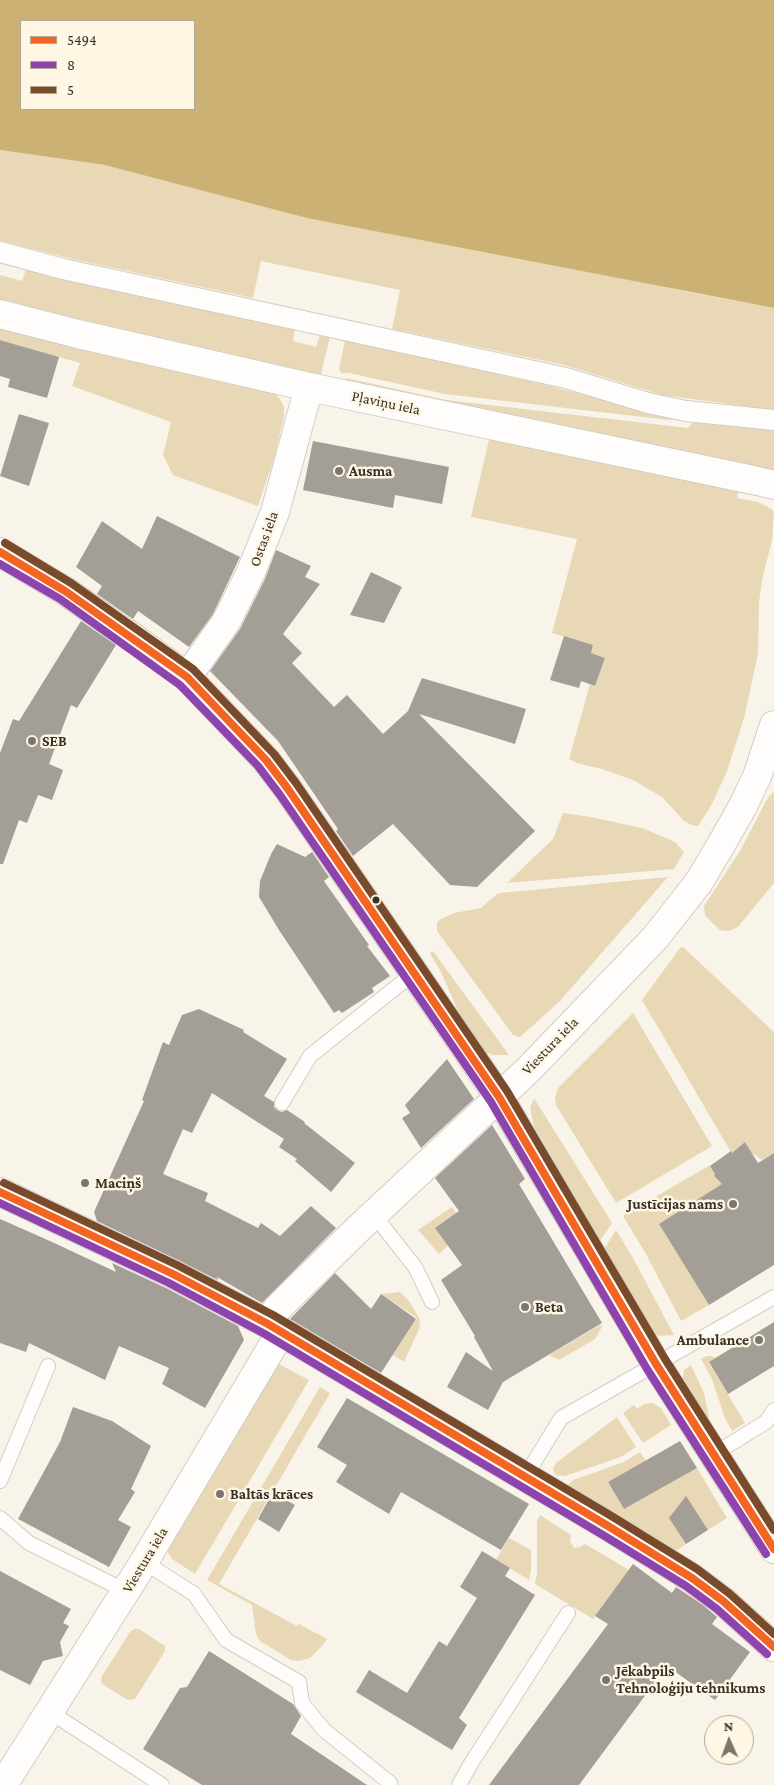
<!DOCTYPE html>
<meta charset="utf-8">
<style>
body{margin:0}
#map{position:relative;width:774px;height:1785px;overflow:hidden;background:#f9f4ea;font-family:"Crimson Pro",serif}
canvas{display:block}
.legend{position:absolute;left:20px;top:20px;width:175px;height:90px;box-sizing:border-box;background:#fff6e4;border:1px solid #afa899;margin:0;padding:6px 9px;list-style:none;font-size:15px;color:#363229}
.legend li{display:flex;align-items:center;gap:10px;height:25px}
.legend b{width:25px;border:1px solid #afa899}
.north{position:absolute;left:704px;top:1715px;width:50px;height:50px;box-sizing:border-box;background:#fff6e4;border:1px solid #afa899;border-radius:50%;rotate:358deg;font-size:14px;font-weight:700;line-height:20px;text-align:center;color:#363229}
.north::after{content:'';display:block;margin:auto;width:18px;height:22px;background:#7a766d;clip-path:polygon(50% 0,100% 100%,50% 72%,0 100%)}
</style>
<div id="map">
<canvas width="774" height="1785"></canvas>
<ul class="legend">
<li><b style="height:6px;background:#f26522"></b>5494</li>
<li><b style="height:6px;background:#8e44ad"></b>8</li>
<li><b style="height:6px;background:#7a4b2a"></b>5</li>
</ul>
<div class="north">N</div>
</div>
<script>
const c = document.querySelector('canvas').getContext('2d');
c.lineJoin = 'round';
function paint(path, color) { c.fillStyle = color; c.fill(path, 'evenodd'); }
const toPath = rows => new Path2D(rows.map(r => 'M' + r).join(''));
function strokePath(path, color, width, dash) { c.strokeStyle = color; c.lineWidth = width; c.lineCap = dash ? 'butt' : 'round'; c.setLineDash(dash || []); c.stroke(path); }
function write(font, color, halo, rows, align = 'center') {
  c.font = font + ' "Crimson Pro",serif'; c.lineWidth = 5; c.setLineDash([]); c.textBaseline = 'middle'; c.strokeStyle = halo; c.fillStyle = color; for (const [text, x, y, turn = 0] of rows) {
    c.save(); c.translate(x, y); c.rotate((+turn || 0) * Math.PI / 180); c.textAlign = isNaN(turn) ? turn : align; if (halo) c.strokeText(text, 0, 0); c.fillText(text, 0, 0); c.restore();
  }
}
paint(toPath([
 [0,150,105,165,688,292,774,308,774,410,662,395,564,365,392,329,400,290,261,261,253,298,72,259,0,241],
 [26,270,295,329,293,341,316,347,320,335,330,337,320,378,0,305,0,275,22,281],
 [0,322,270,391,274,393,280,399,284,407,284,416,275,455,258,506,173,475,163,455,171,422,72,386,80,363,0,340],
 [345,340,550,386,673,419,669,420,445,394,349,373,341,373,339,369],
 [346,378,446,400,688,428,694,421,774,430,774,476,344,384],
 [491,431,740,485,737,498,758,502,770,508,774,512,772,540,762,580,759,603,758,654,744,718,727,771,712,804,698,826,692,825,684,821,662,797,633,780,602,769,577,763,569,759,590,684,595,686,605,658,591,653,593,645,552,633,577,539,471,517],
 [774,792,774,883,738,927,729,931,720,930,705,916,704,906,740,851,766,801,770,795],
 [563,813,591,817,642,828,675,842,684,852,674,869,507,883,553,839],
 [668,877,559,1002,520,1037,513,1035,437,931,437,923,439,920,454,913,481,908,497,894,500,893],
 [683,947,774,1032,774,1153,762,1160,752,1153,745,1142,732,1154,642,1000,680,948],
 [433,951,509,1055,493,1055,482,1051,463,1022,441,972,430,953],
 [633,1013,712,1146,616,1203,556,1105,555,1097,558,1088],
 [534,1098,612,1223,600,1241,534,1126,530,1108],
 [710,1165,715,1174,714,1176,723,1184,659,1224,709,1305,681,1321,646,1254,623,1216],
 [452,1207,456,1213,436,1228,448,1245,439,1254,418,1230],
 [616,1230,633,1258,674,1335,660,1336,653,1334,649,1328,605,1248],
 [400,1292,409,1301,419,1318,420,1327,404,1362,393,1355,417,1318,381,1294],
 [600,1325,601,1327,603,1325,595,1339,559,1360,549,1355],
 [707,1356,711,1356,716,1358,709,1363,745,1423,732,1431,725,1418,712,1379,701,1359],
 [279,1364,309,1380,195,1574,172,1559,168,1553,169,1545],
 [691,1365,704,1393,710,1422,683,1379,684,1370],
 [320,1387,330,1393,219,1584,297,1626,299,1624,327,1639,322,1646,310,1658,298,1661,291,1660,260,1641,256,1634,252,1605,207,1580],
 [653,1403,661,1408,671,1425,643,1443,623,1413,634,1405,637,1409,644,1404],
 [617,1417,636,1447,621,1457,565,1476,555,1475,553,1469,556,1463],
 [640,1452,646,1461,608,1482,624,1509,697,1468,727,1518,708,1530,673,1523,686,1544,673,1553,564,1489,573,1480,624,1462],
 [540,1515,571,1535,570,1541,574,1548,580,1547,585,1544,629,1570,593,1619,535,1584,537,1573,537,1521],
 [509,1538,531,1550,531,1570,529,1580,496,1560],
 [134,1629,139,1629,165,1646,165,1651,135,1699,130,1700,126,1699,102,1684,101,1680,102,1676,130,1632]
]), '#e8d8b5');
paint(toPath([
 [0,0,774,0,774,308,307,218,105,165,0,150],
 [21,21,194,21,194,109,21,109]
]), '#cbb173');
paint(toPath([
 [0,340,59,357,47,398,8,387,10,379,0,376],
 [19,414,49,423,29,486,0,476],
 [313,441,449,467,442,504,395,495,393,508,303,490],
 [157,516,240,557,213,614,189,647,138,611,133,619,97,594,102,586,76,567,102,521,142,549],
 [276,550,311,566,305,577,320,584,283,634,302,653,292,663,334,707,347,695,383,734,408,711,422,678,526,709,515,744,419,714,535,831,477,887,450,885,393,824,353,856,336,831,338,829,278,741,210,671,240,629,265,579],
 [371,572,402,587,384,623,350,615],
 [81,621,116,645,77,708,71,705,49,764,63,770,52,800,38,795,27,823,19,820,3,864,0,864,0,753,13,719,19,721],
 [564,636,593,645,591,653,605,658,595,686,581,681,579,688,550,680],
 [277,844,305,857,312,852,329,877,324,881,369,945,367,946,390,976,372,988,374,992,342,1013,339,1010,334,1013,279,930,259,897,260,881,271,854],
 [199,1009,244,1030,243,1032,287,1059,264,1096,274,1102,274,1107,277,1110,282,1112,287,1110,305,1122,304,1123,355,1163,331,1192,295,1161,297,1159,279,1147,284,1139,212,1093,192,1133,183,1129,163,1174,208,1193,205,1201,258,1228,261,1223,280,1236,311,1206,336,1228,262,1303,217,1277,218,1280,97,1221,94,1212,144,1101,142,1100,163,1042,169,1045,182,1015],
 [447,1059,474,1099,421,1148,402,1118,410,1113,405,1105],
 [492,1125,525,1179,519,1184,602,1323,503,1382,488,1410,447,1387,466,1352,493,1371,474,1337,475,1336,441,1280,462,1265,435,1228,459,1211,435,1178],
 [745,1142,758,1163,774,1153,774,1265,709,1305,659,1224,722,1184,714,1176,715,1174,710,1166,731,1151,732,1153],
 [0,1219,50,1241,116,1272,112,1263,166,1288,238,1326,244,1340,205,1408,162,1384,169,1368,119,1346,105,1380,29,1343,26,1352,0,1343],
 [335,1273,371,1309,381,1294,416,1319,381,1373,290,1319],
 [774,1322,774,1366,728,1394,709,1362],
 [347,1398,529,1504,501,1550,401,1492,389,1514,336,1482,347,1465,317,1447],
 [73,1407,112,1421,151,1446,131,1489,135,1492,118,1520,131,1527,109,1567,18,1519,60,1442],
 [680,1441,697,1468,624,1509,608,1482],
 [273,1492,295,1505,279,1532,258,1519],
 [686,1496,708,1530,686,1544,669,1518],
 [482,1551,510,1568,505,1576,535,1595,459,1718,467,1725,452,1750,356,1692,369,1670,407,1693,439,1641,447,1646,477,1598,460,1587],
 [633,1564,672,1593,676,1587,703,1605,717,1617,712,1624,750,1652,715,1700,667,1666,579,1785,489,1785,608,1624,595,1616],
 [0,1571,71,1609,63,1623,69,1626,60,1642,63,1656,43,1661,30,1685,0,1670],
 [209,1651,293,1704,301,1716,291,1734,367,1785,202,1785,143,1749,180,1688,187,1687]
]), '#a39f96');
const service = toPath([
 [282,1103,310,1056,414,973],
 [374,1215,415,1267,432,1302],
 [714,1454,766,1422,774,1410],
 [525,1477,561,1418,774,1297],
 [0,1481,48,1366],
 [0,1518,29,1543,126,1591],
 [144,1562,194,1594,226,1640,299,1682,302,1703,324,1730,390,1783,389,1785],
 [50,1712,162,1785],
 [459,1785,472,1762,568,1613]
]);
const pedestrian = toPath([
 [0,252,63,269,566,378,648,403,686,411,774,420]
]);
const minor = toPath([
 [0,314,78,334,309,387,753,480,774,485],
 [187,677,226,622,251,572,275,512,309,387],
 [268,1324,277,1309,358,1229,528,1070,655,938,699,882,722,843,743,806,758,774,774,725],
 [3,1785,144,1562,281,1332]
]);
const secondary = toPath([
 [0,552,65,591,138,641,187,677,266,760,288,789,499,1097,656,1364,774,1549],
 [0,1192,173,1274,268,1324,608,1526,692,1578,723,1601,774,1647]
]);
strokePath(service, '#d1cdc4', 16);
strokePath(pedestrian, '#d1cdc4', 22);
strokePath(minor, '#d1cdc4', 30);
strokePath(secondary, '#d1cdc4', 30);
strokePath(service, '#fefdfc', 14);
strokePath(pedestrian, '#fefdfc', 20);
strokePath(minor, '#fefdfc', 28);
strokePath(secondary, '#fefdfc', 28);
strokePath(toPath([
 [0,552,65,591,187,677,266,760,288,789,499,1097,656,1364,774,1549],
 [0,1192,173,1274,268,1324,608,1526,692,1578,723,1601,774,1647]
]), '#f26522', 8);
strokePath(toPath([
 [0,564,60,599,180,685,258,766,280,795,491,1102,647,1369,766,1554],
 [0,1203,169,1283,263,1333,603,1535,686,1586,717,1609,767,1654]
]), '#8e44ad', 8);
strokePath(toPath([
 [5,543,71,583,193,669,274,754,296,783,507,1091,665,1359,774,1530],
 [4,1183,177,1265,273,1315,613,1517,697,1569,730,1594,774,1634]
]), '#7a4b2a', 8);
for (const [x, y, r, color] of [
 [339,471,5,"#7a766d"],
 [32,741,5,"#7a766d"],
 [376,900,4.5,"#363229"],
 [85,1183,5,"#7a766d"],
 [733,1204,5,"#7a766d"],
 [525,1307,5,"#7a766d"],
 [759,1340,5,"#7a766d"],
 [220,1494,5,"#7a766d"],
 [606,1680,5,"#7a766d"]
]) { const dot = new Path2D(); dot.arc(x, y, r, 0, 2 * Math.PI); c.fillStyle = color; c.fill(dot); strokePath(dot, '#fff6e4', 2); }
write('15px', '#363229', '#fff6e4', [
 ["Pļaviņu iela",386,403,12],
 ["Ostas iela",264,539,-70],
 ["Viestura iela",550,1046,-46],
 ["Viestura iela",145,1560,-59]
]);
write('bold 15px', '#363229', '#fff6e4', [
 ["Ausma",349,471],
 ["SEB",42,741],
 ["Maciņš",95,1183],
 ["Justīcijas nams",723,1204,"right"],
 ["Beta",535,1307],
 ["Ambulance",749,1340,"right"],
 ["Baltās krāces",230,1494],
 ["Jēkabpils",616,1671],
 ["Tehnoloģiju tehnikums",616,1688]
], 'left');
</script>
